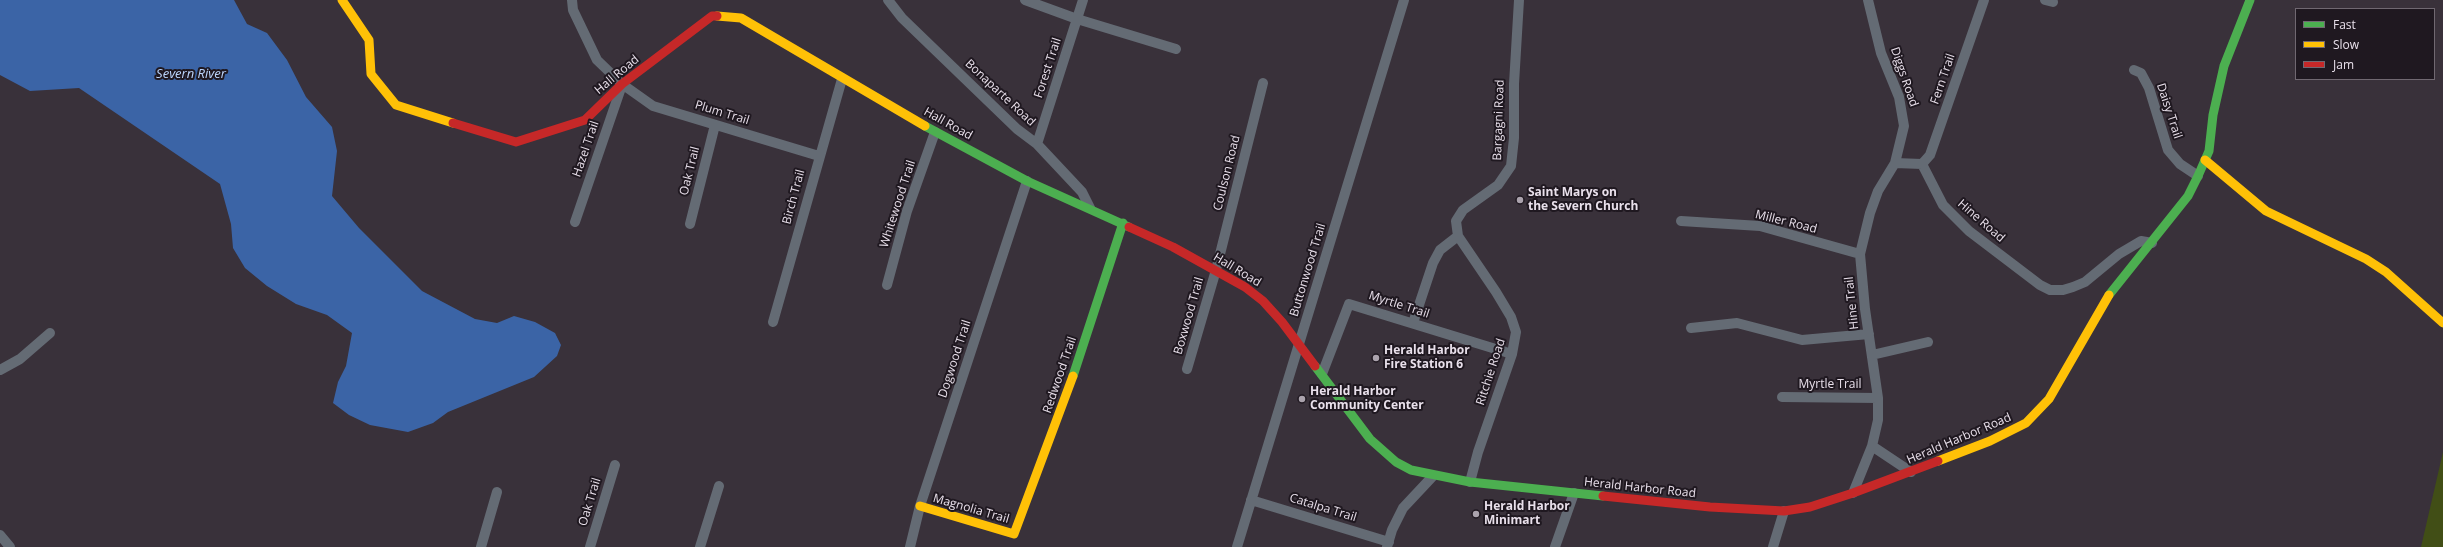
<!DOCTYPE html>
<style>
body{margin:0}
#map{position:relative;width:2443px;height:547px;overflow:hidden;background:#39313a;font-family:"Open Sans",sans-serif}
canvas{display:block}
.legend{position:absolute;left:2295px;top:8px;width:140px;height:72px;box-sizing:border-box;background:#1f1820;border:1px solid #706871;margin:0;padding:5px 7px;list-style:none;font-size:12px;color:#e9e0eb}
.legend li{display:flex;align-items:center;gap:8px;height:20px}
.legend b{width:20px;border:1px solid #706871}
</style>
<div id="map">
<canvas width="2443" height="547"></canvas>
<ul class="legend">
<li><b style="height:5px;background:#4caf50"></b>Fast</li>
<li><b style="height:5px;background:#ffc107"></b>Slow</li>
<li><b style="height:5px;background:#c62828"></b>Jam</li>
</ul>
</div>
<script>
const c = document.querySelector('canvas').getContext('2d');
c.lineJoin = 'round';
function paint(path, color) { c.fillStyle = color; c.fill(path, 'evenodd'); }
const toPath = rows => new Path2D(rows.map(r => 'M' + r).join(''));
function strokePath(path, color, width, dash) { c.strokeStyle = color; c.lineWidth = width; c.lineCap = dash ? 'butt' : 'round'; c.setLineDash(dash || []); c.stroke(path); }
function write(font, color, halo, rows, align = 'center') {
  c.font = font + ' "Open Sans",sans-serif'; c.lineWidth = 4; c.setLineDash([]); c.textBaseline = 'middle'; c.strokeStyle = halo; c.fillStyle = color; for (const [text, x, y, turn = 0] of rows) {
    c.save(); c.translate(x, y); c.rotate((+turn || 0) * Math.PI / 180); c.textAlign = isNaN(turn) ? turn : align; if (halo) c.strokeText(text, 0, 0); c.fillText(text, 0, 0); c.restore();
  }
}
paint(toPath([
 [2443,452,2443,547,2421,547]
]), '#414e16');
paint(toPath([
 [0,0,234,0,247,24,267,33,287,60,306,97,332,127,337,151,332,196,359,228,422,291,475,319,497,323,514,316,535,322,555,333,561,345,557,356,534,377,448,412,433,423,408,432,370,425,349,415,333,403,338,382,346,366,352,333,327,315,296,304,267,286,245,268,233,248,231,224,220,184,79,88,30,91,0,75]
]), '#3b64a6');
strokePath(toPath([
 [572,0,573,10,597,60,622,84,653,106,819,156],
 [888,0,902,18,1017,129,1037,144,1082,192,1090,208],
 [1025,0,1077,19,1176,49],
 [2045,0,2053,2],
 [2134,70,2141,73,2149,88,2168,150,2180,164,2198,176],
 [1037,144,1083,0],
 [1895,163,1922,164,1943,205,1969,231,2040,285,2050,290,2063,290,2073,287,2085,282,2119,254,2141,241,2152,243],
 [1922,164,1930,155,1984,0],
 [1681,221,1760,226,1860,254],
 [575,222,621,88],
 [690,224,715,125],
 [887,285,907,211,935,132],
 [773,322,842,79],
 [1413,323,1433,263,1440,250,1458,236],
 [1691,328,1737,323,1802,340,1869,334],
 [1872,355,1928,342],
 [1187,369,1216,270,1263,83],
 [0,370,20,359,50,333],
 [1322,374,1349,304,1512,354],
 [1782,397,1878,398],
 [1872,446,1911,472],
 [1470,482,1478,452,1512,354,1516,332,1511,317,1496,292,1458,236,1456,221,1463,210,1498,185,1511,166,1514,138,1514,84,1519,0],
 [1853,493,1872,446,1878,420,1878,398,1865,309,1860,254,1870,213,1878,191,1895,163,1904,126,1899,97,1881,53,1868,0],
 [1251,500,1389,542],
 [0,535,10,547],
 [481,547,497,492],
 [590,547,615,465],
 [700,547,719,486],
 [910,547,920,506,1027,181],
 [1237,547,1404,0],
 [1387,547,1392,530,1403,508,1433,476],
 [1555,547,1574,493],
 [1773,547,1784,511]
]), '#646b74', 10);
strokePath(toPath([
 [925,126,1027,181,1129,227],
 [2109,295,2188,196,2198,176,2209,151,2213,115,2224,66,2250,0],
 [1315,366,1370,439,1396,462,1411,470,1470,482,1603,496],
 [1073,376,1123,223]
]), '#4caf50', 9);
strokePath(toPath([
 [342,0,369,40,371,74,396,105,453,123],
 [717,16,741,18,925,126],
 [2205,160,2266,211,2366,259,2386,272,2443,323],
 [1938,461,1990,441,2026,423,2049,399,2109,295],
 [920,506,1014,534,1073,376]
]), '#ffc107', 9);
strokePath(toPath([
 [453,123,516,142,585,120,622,84,712,16,717,16],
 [1129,227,1173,247,1245,287,1263,301,1282,322,1315,366],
 [1603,496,1710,507,1784,511,1810,507,1853,493,1938,461]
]), '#c62828', 9);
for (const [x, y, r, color] of [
 [1520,200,4,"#aba3ad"],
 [1376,358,4,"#aba3ad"],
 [1302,399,4,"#aba3ad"],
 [1476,514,4,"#aba3ad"]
]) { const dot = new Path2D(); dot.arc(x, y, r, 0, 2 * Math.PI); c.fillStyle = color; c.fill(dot); strokePath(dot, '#1f1820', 1.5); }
write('12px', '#e9e0eb', '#1f1820', [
 ["Forest Trail",1048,68,-72],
 ["Hall Road",617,75,-40],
 ["Diggs Road",1904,77,71],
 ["Fern Trail",1943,79,-71],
 ["Bonaparte Road",1000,93,43],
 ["Daisy Trail",2169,111,72],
 ["Plum Trail",722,113,17],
 ["Bargagni Road",1499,120,-88],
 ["Hall Road",948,124,29],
 ["Hazel Trail",586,149,-71],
 ["Oak Trail",690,171,-76],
 ["Coulson Road",1227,173,-76],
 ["Birch Trail",794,197,-75],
 ["Whitewood Trail",898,204,-72],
 ["Hine Road",1981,221,41],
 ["Miller Road",1786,222,14],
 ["Hall Road",1237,270,31],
 ["Buttonwood Trail",1308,270,-73],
 ["Hine Trail",1852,303,-96],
 ["Myrtle Trail",1399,305,18],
 ["Boxwood Trail",1189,316,-74],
 ["Dogwood Trail",955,359,-72],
 ["Ritchie Road",1491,372,-72],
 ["Redwood Trail",1060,375,-71],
 ["Myrtle Trail",1830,385],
 ["Herald Harbor Road",1959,439,-23],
 ["Herald Harbor Road",1640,488,6],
 ["Oak Trail",590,502,-73],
 ["Catalpa Trail",1323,508,17],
 ["Magnolia Trail",971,509,16]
]);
write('bold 12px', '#e9e0eb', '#1f1820', [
 ["Saint Marys on",1528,193],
 ["the Severn Church",1528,207],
 ["Herald Harbor",1384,351],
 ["Fire Station 6",1384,365],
 ["Herald Harbor",1310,392],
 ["Community Center",1310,406],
 ["Herald Harbor",1484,507],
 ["Minimart",1484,521]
], 'left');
write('italic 13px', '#bcd6fe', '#1f1820', [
 ["Severn River",191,74]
]);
</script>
